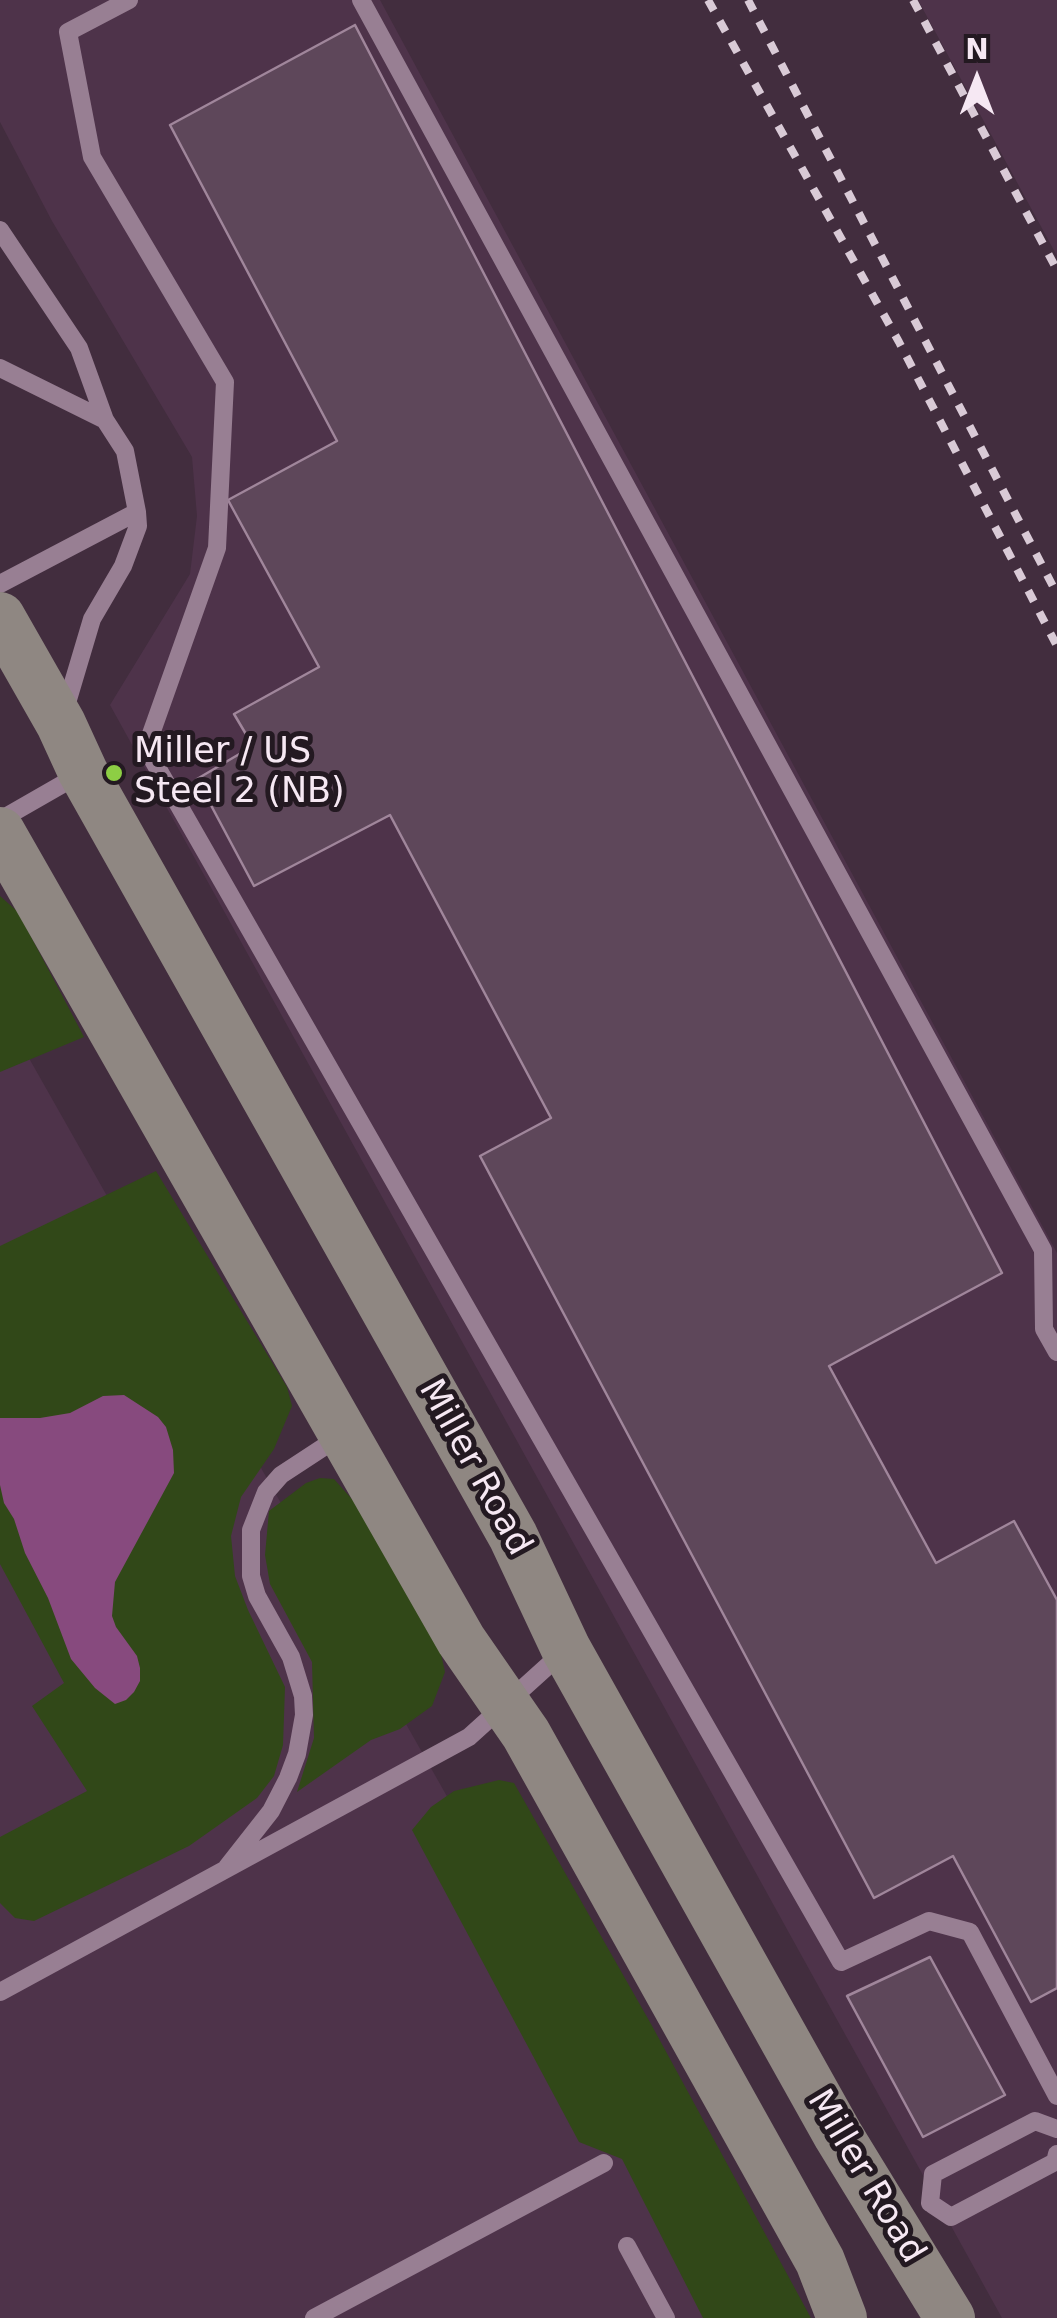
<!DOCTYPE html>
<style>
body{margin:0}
#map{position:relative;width:1057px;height:2318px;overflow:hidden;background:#422d3e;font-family:"DejaVu Sans",sans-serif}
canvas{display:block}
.north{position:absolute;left:927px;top:30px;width:100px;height:100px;-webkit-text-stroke:8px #231921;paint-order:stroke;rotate:0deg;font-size:28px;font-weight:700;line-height:40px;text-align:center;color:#f6e8f3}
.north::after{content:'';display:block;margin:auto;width:35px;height:45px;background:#f6e8f3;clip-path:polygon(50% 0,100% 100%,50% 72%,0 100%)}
</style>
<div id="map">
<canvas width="1057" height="2318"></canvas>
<div class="north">N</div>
</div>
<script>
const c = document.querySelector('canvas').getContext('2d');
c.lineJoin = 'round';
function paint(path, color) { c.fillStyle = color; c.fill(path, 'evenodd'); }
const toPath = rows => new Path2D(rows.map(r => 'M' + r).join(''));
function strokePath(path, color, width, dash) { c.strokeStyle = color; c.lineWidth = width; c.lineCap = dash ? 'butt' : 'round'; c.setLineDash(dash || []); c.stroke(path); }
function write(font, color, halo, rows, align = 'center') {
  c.font = font + ' "DejaVu Sans",sans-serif'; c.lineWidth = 10; c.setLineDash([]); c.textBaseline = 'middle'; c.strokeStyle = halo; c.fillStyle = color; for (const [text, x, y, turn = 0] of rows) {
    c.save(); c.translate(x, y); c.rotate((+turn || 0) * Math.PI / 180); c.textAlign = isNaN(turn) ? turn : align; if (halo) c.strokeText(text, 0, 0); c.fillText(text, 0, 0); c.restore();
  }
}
paint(toPath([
 [0,0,380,0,1057,1253,1057,2318,1002,2318,110,705,190,574,197,516,192,457,52,221,0,122],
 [918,0,1057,0,1057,256],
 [0,1007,487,1867,730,2318,0,2318]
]), '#4e334a');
paint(toPath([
 [0,896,18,912,84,1037,0,1072],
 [156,1171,287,1387,292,1406,274,1449,241,1497,231,1536,235,1576,248,1610,285,1687,283,1745,274,1776,257,1798,189,1846,34,1921,15,1918,0,1903,0,1837,87,1791,32,1706,64,1683,0,1564,0,1246],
 [320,1478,334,1479,359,1507,439,1645,445,1672,432,1706,400,1729,371,1740,297,1792,314,1738,312,1662,270,1584,265,1555,269,1511,306,1483],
 [499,1780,514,1783,651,2024,811,2318,703,2318,622,2159,579,2142,412,1830,431,1807,454,1791]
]), '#314818');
paint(toPath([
 [124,1395,158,1417,166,1427,173,1450,174,1473,115,1582,112,1616,116,1627,137,1656,140,1668,140,1681,134,1692,126,1700,115,1704,95,1688,71,1659,48,1598,25,1553,14,1519,4,1503,0,1485,0,1418,40,1418,70,1413,103,1396]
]), '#874a7e');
const building = toPath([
 [355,25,1002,1273,829,1366,936,1563,1014,1521,1057,1600,1057,1988,1031,2002,953,1856,874,1898,480,1156,551,1118,390,815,254,886,197,779,253,746,234,714,319,667,228,500,337,441,170,125,355,25],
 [930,1957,1005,2095,923,2137,847,1996,930,1957]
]);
paint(building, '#5e475a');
strokePath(building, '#a0869b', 2.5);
strokePath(toPath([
 [129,0,68,32,92,157,225,382,217,548,146,748,841,1962,929,1921,970,1932,1057,2096],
 [361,0,1043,1250,1044,1329,1057,1352],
 [0,230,79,348,105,420,125,451,137,512,138,526,123,566,92,619,64,713],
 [0,368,105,420],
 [0,584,137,512],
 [0,820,82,773],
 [227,1867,271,1811,288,1778,297,1754,304,1715,303,1696,291,1657,257,1596,251,1576,251,1530,266,1492,281,1475,339,1437],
 [0,1992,469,1737,562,1653],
 [930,2203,933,2174,1035,2121,1057,2129],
 [930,2203,951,2217,1055,2162,1057,2154],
 [627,2246,666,2318],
 [314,2318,604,2163]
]), '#987f93', 18);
strokePath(toPath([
 [0,617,61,724,83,772,513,1536,566,1649,838,2135,950,2318],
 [0,832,461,1640,526,1734,820,2261,842,2318]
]), '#8f8782', 50);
strokePath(toPath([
 [708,0,899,342,1057,646],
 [748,0,1057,594],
 [913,0,1057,270]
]), '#d9cad6', 8, [12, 12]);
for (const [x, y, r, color] of [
 [114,773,10,"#8dce44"]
]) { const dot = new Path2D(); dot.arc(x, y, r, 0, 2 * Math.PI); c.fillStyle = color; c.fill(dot); strokePath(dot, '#231921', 4); }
write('35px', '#f6e8f3', '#231921', [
 ["Miller / US",134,753],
 ["Steel 2 (NB)",134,793]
], 'left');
write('35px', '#f6e8f3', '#231921', [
 ["Miller Road",474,1468,61],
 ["Miller Road",865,2177,59]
]);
</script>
